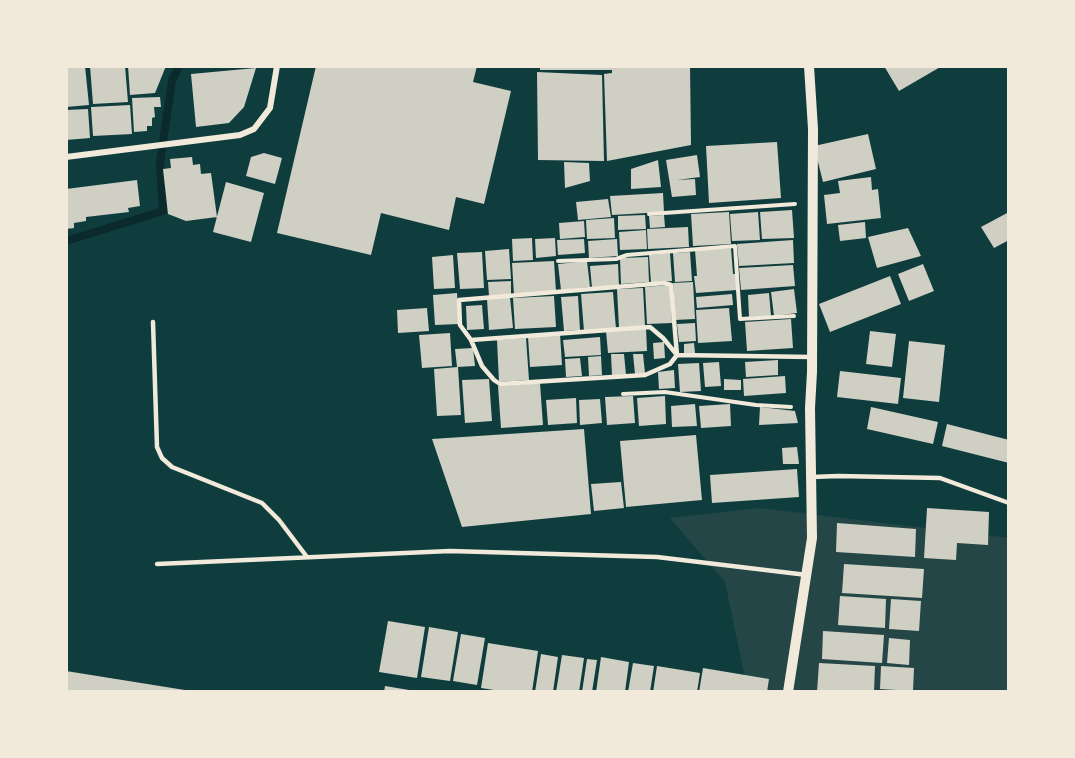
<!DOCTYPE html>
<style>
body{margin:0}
#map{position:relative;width:1075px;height:758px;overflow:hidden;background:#0f3d3e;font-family:"PT Sans Narrow",sans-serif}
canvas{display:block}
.frame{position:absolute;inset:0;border:68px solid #f1e9da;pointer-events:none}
</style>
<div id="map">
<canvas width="1075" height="758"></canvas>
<div class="frame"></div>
</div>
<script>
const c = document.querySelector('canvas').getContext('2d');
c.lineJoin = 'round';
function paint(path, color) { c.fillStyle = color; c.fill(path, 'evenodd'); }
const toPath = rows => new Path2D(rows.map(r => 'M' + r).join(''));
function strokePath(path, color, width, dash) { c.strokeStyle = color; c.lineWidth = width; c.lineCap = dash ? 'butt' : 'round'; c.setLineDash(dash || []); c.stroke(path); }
paint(toPath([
 [759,508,1009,538,1009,692,748,692,725,582,670,518]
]), '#244646');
strokePath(toPath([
 [66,241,163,211,160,162,172,81,179,66]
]), '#0a2a2b', 8);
paint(toPath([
 [85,66,89,105,66,107,66,67],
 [90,66,125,66,128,102,93,104],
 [128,66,166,66,155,93,130,95],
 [316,66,477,66,473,82,511,91,484,204,456,197,449,230,381,213,371,255,277,233],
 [540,66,690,66,691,145,607,161,604,74,612,73,612,70,540,70],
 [884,66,942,66,899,91],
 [256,68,244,107,229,123,196,127,191,74],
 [537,72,602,75,604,161,538,160],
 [160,97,161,107,154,107,155,117,152,118,152,126,147,126,147,131,134,132,132,98],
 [130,105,132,134,93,136,91,107],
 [88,109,90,138,66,140,66,110],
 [868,134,876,169,823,182,814,146],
 [777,142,781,198,709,203,706,146],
 [264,153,282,158,275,184,246,176,251,157],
 [697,155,700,177,677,180,695,179,696,195,672,197,666,160],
 [192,157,193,165,200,164,201,174,211,173,217,217,186,221,168,214,163,169,171,168,170,159],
 [658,160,661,187,631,189,631,169],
 [564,162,589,163,590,181,565,188],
 [871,177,872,190,878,189,881,218,827,224,824,195,840,193,838,181],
 [137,180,140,206,128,208,129,212,86,217,86,221,74,223,74,228,66,229,66,189],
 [226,182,264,193,251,242,213,232],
 [663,193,664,212,612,215,610,196],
 [608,199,611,217,578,220,576,202],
 [792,210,794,238,762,239,760,212],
 [729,212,731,244,693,246,691,214],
 [758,212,760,240,732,241,730,214],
 [1009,212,1009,240,994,248,981,227],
 [645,215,646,229,618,230,618,216],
 [664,215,665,227,650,228,649,216],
 [614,218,615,238,587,239,586,220],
 [584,221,585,237,560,239,559,223],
 [865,222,866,238,840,241,838,225],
 [688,227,689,247,648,249,647,229],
 [908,228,921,256,877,268,868,237],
 [646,230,647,249,620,250,619,232],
 [532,238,533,260,513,261,512,239],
 [555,238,556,256,536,258,535,239],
 [584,239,585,253,558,255,557,240],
 [617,239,618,256,589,258,588,241],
 [793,240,794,263,739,266,737,244],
 [731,248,733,274,736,274,737,290,696,293,694,276,697,276,695,250],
 [509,249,511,279,487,280,485,251],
 [482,252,484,288,460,289,457,253],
 [690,252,692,281,675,282,673,253],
 [670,253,672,281,651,283,649,255],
 [453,255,455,288,434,289,432,257],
 [648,257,649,282,621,284,620,258],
 [554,261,556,292,514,295,512,263],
 [587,261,590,287,561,290,558,264],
 [618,264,619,286,592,288,590,266],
 [923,264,934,291,909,301,898,274],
 [793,265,795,286,741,290,739,268],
 [890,276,901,304,830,332,819,304],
 [511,281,511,295,489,296,488,282],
 [693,282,695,319,675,320,673,283],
 [670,285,672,323,647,324,645,287],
 [643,288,645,326,619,328,617,289],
 [794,289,797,313,774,316,771,292],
 [613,292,616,329,584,331,581,294],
 [457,293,459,324,435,325,433,295],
 [769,293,771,316,749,317,748,295],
 [732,294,733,305,697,308,696,297],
 [554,296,556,327,515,329,513,298],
 [578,296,580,330,564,331,561,297],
 [510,297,513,328,489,330,487,299],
 [482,305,484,329,467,330,466,306],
 [427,308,429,331,398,333,397,310],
 [729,308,732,341,698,343,696,310],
 [791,319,793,348,747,351,745,322],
 [695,323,696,341,679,342,677,324],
 [646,328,647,351,608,353,606,331],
 [870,331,896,334,892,367,866,364],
 [450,333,452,366,422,368,419,335],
 [560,334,562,365,530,367,528,337],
 [600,337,601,355,565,357,563,340],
 [526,338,529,380,499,382,497,340],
 [909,341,945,345,939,402,903,398],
 [664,342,665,358,654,359,653,343],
 [694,343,695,353,684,354,684,344],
 [473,348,475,366,457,367,455,349],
 [611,354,624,354,626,375,612,376],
 [633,354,643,354,645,373,635,374],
 [601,356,602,375,589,376,588,357],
 [580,358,582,376,566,377,565,359],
 [778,360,778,375,746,377,745,362],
 [719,362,721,386,705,387,703,363],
 [699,363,701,391,680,392,678,364],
 [458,367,461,415,437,416,434,369],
 [674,370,675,388,659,389,658,372],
 [840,371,901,378,898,404,837,397],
 [785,376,786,393,744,396,743,379],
 [489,379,492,421,465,423,462,380],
 [724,379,741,380,741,390,724,390],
 [540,383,543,425,501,428,498,386],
 [633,396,635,423,607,425,605,397],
 [665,396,666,424,639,426,637,398],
 [576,398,577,423,548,425,546,400],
 [600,399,602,423,580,425,579,400],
 [695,404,697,426,672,427,671,406],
 [730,404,731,426,701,428,699,406],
 [760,407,795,411,798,423,759,425],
 [871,407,938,422,933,444,867,429],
 [947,424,1009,440,1009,463,942,446],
 [584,429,591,514,462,527,432,439],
 [696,435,702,500,626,507,620,441],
 [797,447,799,464,783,464,782,448],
 [797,469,799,497,712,503,710,475],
 [621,482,624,508,594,511,591,484],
 [927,508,989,512,988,545,957,543,956,560,924,558],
 [837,523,916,529,915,557,836,552],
 [844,564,924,569,922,598,842,593],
 [840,596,886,599,885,628,838,625],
 [891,599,921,601,919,631,889,629],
 [388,621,425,627,417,678,379,672],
 [429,627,458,632,450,681,421,677],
 [823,631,884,635,882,663,822,659],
 [461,634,485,638,477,685,453,681],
 [889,638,910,640,909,665,887,663],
 [488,643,538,651,532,692,507,692,481,688],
 [541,654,558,657,553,692,535,692],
 [562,655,584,658,579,692,556,692],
 [601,657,629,662,625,692,596,692],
 [587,659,597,660,592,692,582,692],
 [633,663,654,666,650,692,628,692],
 [819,663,875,666,874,692,817,692],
 [657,666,700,673,697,692,653,692],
 [881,666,914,668,913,691,880,689],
 [703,668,769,679,767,692,699,692],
 [66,671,191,691,191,692,66,692],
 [385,686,415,691,415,692,384,692]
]), '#cfcfc3');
strokePath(toPath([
 [649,214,795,204],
 [558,261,616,259,627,255,735,246,740,319,794,316],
 [623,394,665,392,756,405,791,407]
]), '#f1e9da', 4);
strokePath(toPath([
 [664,283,671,285,677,355,670,364,645,375,500,384,494,380,482,366,471,340,460,325,459,300,664,283],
 [153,322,157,447,162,458,172,467,262,503,279,520,307,557],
 [471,340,650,327,663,338,677,355,812,357],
 [812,477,838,476,940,478,1009,503],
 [157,564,450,551,657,557,807,575]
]), '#f1e9da', 4.5);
strokePath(toPath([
 [66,157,240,135,254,129,270,108,277,66]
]), '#f1e9da', 6);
strokePath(toPath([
 [788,692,812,538,810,408,812,372,813,129,809,66]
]), '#f1e9da', 10);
</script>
